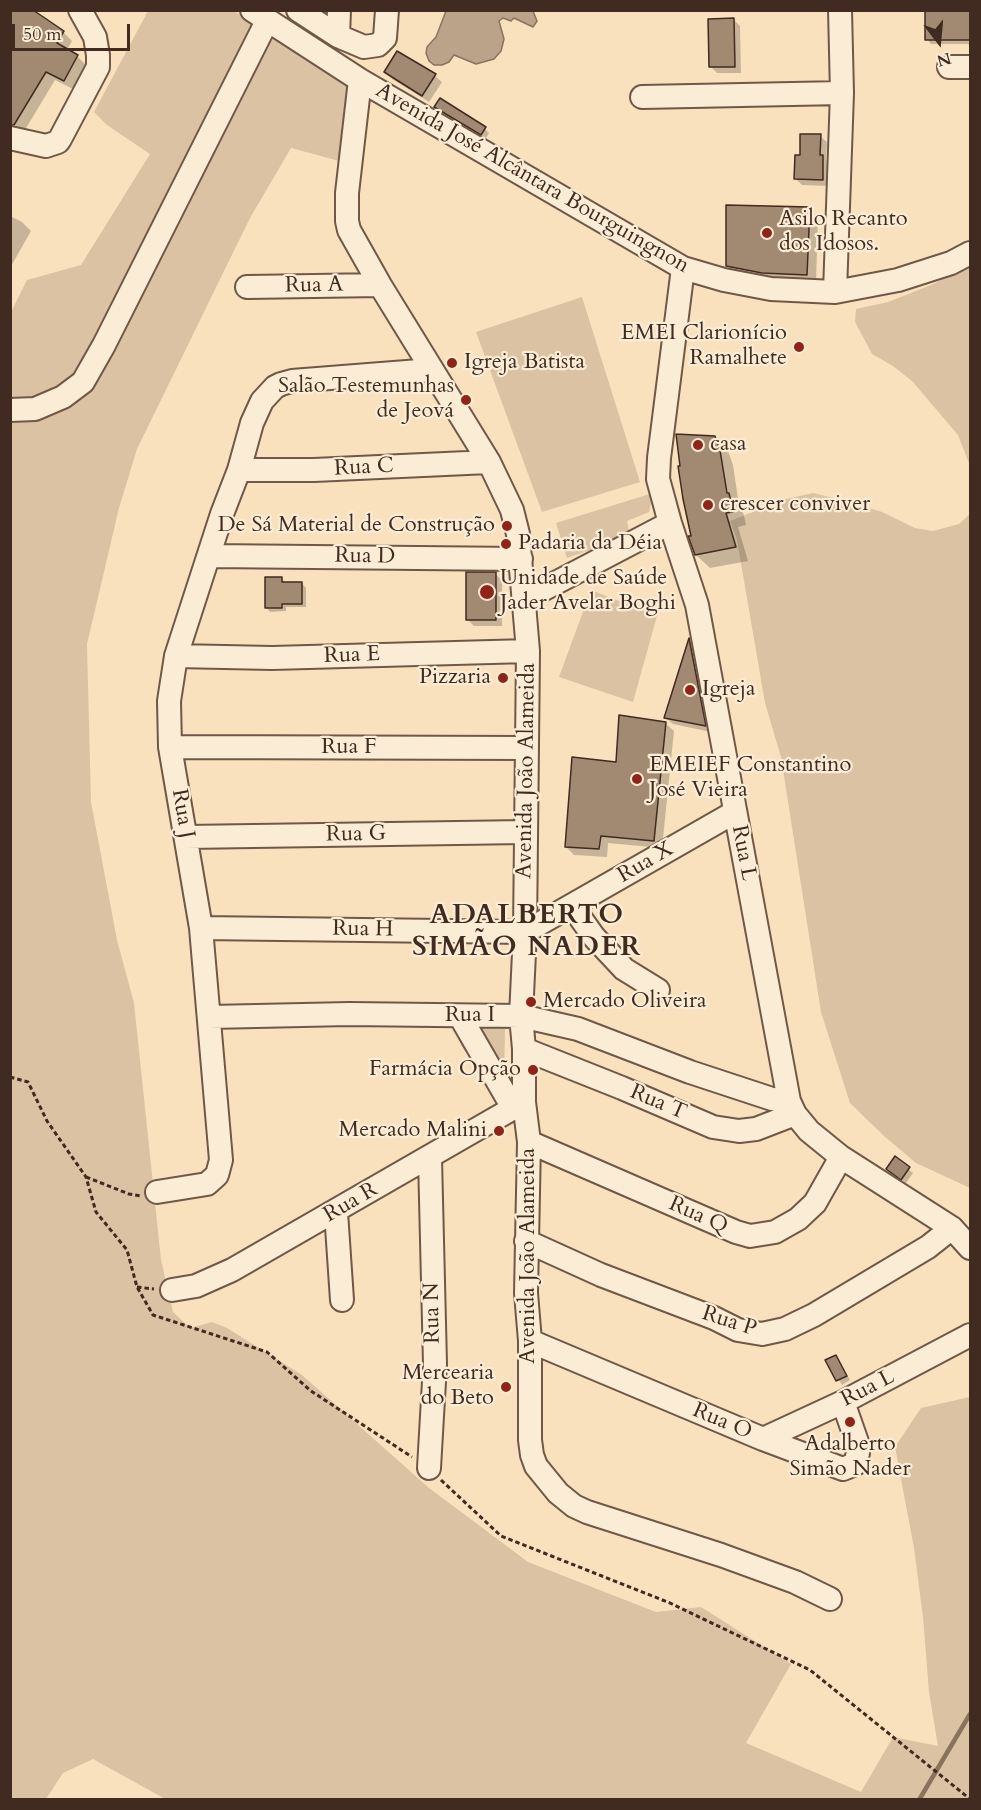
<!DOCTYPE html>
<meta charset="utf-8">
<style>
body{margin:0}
#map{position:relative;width:981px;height:1810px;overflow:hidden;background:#f9e1be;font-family:Cardo,serif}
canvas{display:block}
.frame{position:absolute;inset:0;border:12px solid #412a20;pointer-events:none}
.north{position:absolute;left:909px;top:12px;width:60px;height:60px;-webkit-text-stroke:4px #fbecd5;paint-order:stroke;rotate:164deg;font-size:16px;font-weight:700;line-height:24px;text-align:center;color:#412a20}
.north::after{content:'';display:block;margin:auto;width:21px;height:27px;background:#412a20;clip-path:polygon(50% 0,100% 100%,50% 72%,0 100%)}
.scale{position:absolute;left:12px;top:24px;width:118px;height:27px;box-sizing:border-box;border:3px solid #412a20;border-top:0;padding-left:8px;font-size:18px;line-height:21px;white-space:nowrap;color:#412a20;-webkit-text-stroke:4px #fbecd5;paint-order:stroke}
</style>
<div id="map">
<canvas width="981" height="1810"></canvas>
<div class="frame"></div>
<div class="north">N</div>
<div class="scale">50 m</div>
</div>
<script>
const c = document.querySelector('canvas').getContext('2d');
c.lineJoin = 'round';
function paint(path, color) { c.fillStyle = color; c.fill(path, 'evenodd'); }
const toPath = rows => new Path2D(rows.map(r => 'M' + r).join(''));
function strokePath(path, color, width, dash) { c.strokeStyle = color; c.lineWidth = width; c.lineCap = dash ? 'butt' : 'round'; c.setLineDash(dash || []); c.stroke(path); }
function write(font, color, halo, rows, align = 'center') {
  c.font = font + ' Cardo,serif'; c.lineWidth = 4.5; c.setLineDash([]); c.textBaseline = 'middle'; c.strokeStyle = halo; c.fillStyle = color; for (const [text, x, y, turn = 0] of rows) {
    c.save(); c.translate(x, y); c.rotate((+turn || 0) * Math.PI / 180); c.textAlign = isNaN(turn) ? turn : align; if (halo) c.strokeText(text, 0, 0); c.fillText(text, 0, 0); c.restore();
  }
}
paint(toPath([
 [148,11,234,11,347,75,351,145,343,162,291,148,250,218,137,449,119,508,87,644,91,802,117,940,134,1003,161,1260,173,1312,190,1328,212,1322,227,1328,302,1375,429,1488,528,1562,656,1612,701,1607,791,1664,746,1743,861,1792,893,1737,938,1746,929,1692,923,1617,914,1548,895,1447,921,1408,970,1397,970,1799,167,1800,93,1759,63,1773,46,1799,11,1800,11,312,27,280,81,265,150,154,107,125,94,112],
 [970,266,970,466,958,435,912,381,893,366,872,354,855,322,856,309,888,302,931,285],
 [582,297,640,482,542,512,476,332],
 [653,493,649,512,627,521,630,536,567,558,556,523],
 [813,493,849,502,882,512,915,528,933,531,959,524,970,514,970,1188,916,1163,884,1136,850,1103,821,1012,781,757,765,703,737,540,730,521,782,500],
 [591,590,657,616,633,702,559,677],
 [497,1022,505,1027,504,1089,488,1083,461,1045,455,1024]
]), '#dac2a3');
const water = toPath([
 [533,11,537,21,533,27,514,18,511,21,503,18,499,21,504,39,501,51,494,59,476,64,454,55,449,62,442,65,434,65,429,61,426,53,427,47,436,37,446,11,533,11]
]);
paint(water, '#baa388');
strokePath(water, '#8a735e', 1.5);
paint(toPath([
 [927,10,970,10,970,46,968,44,931,44,927,39],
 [734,20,740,26,741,73,717,73,710,66],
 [63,32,72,41,67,50,77,56,86,65,73,89,55,80,25,130,10,123],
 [398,53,435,76,442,82,429,102,392,79,386,72],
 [440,100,485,129,489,133,486,138,440,111,436,107],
 [820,136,827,142,826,160,829,163,829,186,802,185,796,179,801,156],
 [809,209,818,218,816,284,736,275,727,266],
 [10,216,22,222,31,231,10,268],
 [714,437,728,451,733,465,739,505,742,508,746,525,738,527,748,561,710,568,696,555,693,537],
 [495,574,502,580,502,626,474,626,467,619],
 [282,579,286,583,302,583,306,588,306,607,286,607,286,611,270,612,266,607],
 [690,641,696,647,711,732,673,724,666,718],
 [665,723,674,731,662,848,608,843,607,857,574,855,566,847],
 [895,1158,913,1173,906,1183,887,1169],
 [836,1357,850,1380,842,1385,827,1361]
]), '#0003');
strokePath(toPath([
 [919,1800,970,1714]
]), '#8a735e', 4.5);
const building = toPath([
 [10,10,33,10,64,31,57,43,78,55,64,81,46,72,14,125,10,125,10,10],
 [925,10,970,10,970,40,925,40,925,10],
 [734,18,735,67,709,67,708,19,734,18],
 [397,51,436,74,422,96,384,72,397,51],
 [440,98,486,127,481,135,434,107,440,98],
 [800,134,821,134,820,155,823,155,823,180,794,179,795,155,800,155,800,134],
 [726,205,810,207,807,275,762,273,726,266,726,205],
 [676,434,715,436,720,450,727,493,729,493,733,512,726,513,736,547,695,555,688,536,691,536,683,499,678,466,680,466,676,434],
 [466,572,496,572,496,620,466,620,466,572],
 [265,577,282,577,282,582,302,582,302,604,282,604,282,608,265,608,265,577],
 [689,638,706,726,664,718,689,638],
 [619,715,666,722,654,841,601,836,599,849,565,847,572,757,616,762,619,715],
 [895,1156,910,1167,901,1180,886,1169,895,1156],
 [836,1355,847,1376,836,1381,825,1360,836,1355]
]);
paint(building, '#a18972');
strokePath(building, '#412a20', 1.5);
const minor = toPath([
 [252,10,360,80,683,268,724,280,771,289,835,292,898,280,951,263,970,253],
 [298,10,338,36,364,47,378,45,385,38,387,10],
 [338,36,339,10],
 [949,67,970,67],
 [360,80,347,193,347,221,349,230,380,285,489,462,512,510,518,534,528,651,525,932,521,1016,524,1049,524,1102,529,1142,526,1293,530,1341,530,1440,532,1455,536,1466,558,1493,574,1506,587,1512,721,1555,795,1582,830,1599],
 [642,97,842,93],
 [10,138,46,146,58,142,60,139,98,67,98,55,95,37,80,10],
 [683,268,659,458,658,479,670,523,697,605,789,1101,795,1114,809,1131,841,1157,952,1228,970,1248],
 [247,287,380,285],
 [835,292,842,93,840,10],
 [10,410,35,409,63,397,83,382,104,345,267,21],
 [239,470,314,470,489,462],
 [209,556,521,559],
 [525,599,670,523],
 [176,656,272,658,528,651],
 [170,747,527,748],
 [186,837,525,832],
 [572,906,594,937,624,969,658,990],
 [201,928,525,932,735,812],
 [460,1016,513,1108],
 [210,1017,349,1014,521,1016,578,1029,690,1072,772,1099,789,1101],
 [524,1049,622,1088,713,1127,739,1131,756,1129,795,1114],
 [529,1142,736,1232,750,1236,775,1232,798,1219,815,1203,841,1157],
 [157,1192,207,1184,217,1175,221,1160,201,928,170,747,169,701,176,656,222,514,239,470,252,423,262,401,275,387,281,384,292,381,432,370],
 [336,1212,342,1300],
 [526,1241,601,1275,714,1318,738,1330,762,1334,785,1329,814,1315,928,1247,952,1228],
 [172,1290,196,1286,232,1270,524,1102],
 [530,1341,763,1439,843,1469,855,1464,858,1453,857,1442,843,1402],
 [763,1439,843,1402,970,1335],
 [429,1468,435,1364,430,1158]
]);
strokePath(minor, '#6f5848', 26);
strokePath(toPath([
 [10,1077,28,1082,47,1121,86,1177,96,1212,127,1250,137,1287,153,1315,267,1352,311,1391,412,1457],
 [86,1177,129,1194,141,1196],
 [137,1287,154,1289],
 [441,1480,501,1536,670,1603,810,1670,970,1799]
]), '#412a20', 3, [4.5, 3]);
strokePath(minor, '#fbecd5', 22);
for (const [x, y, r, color] of [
 [767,233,6,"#8f2418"],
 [799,347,6,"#8f2418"],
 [452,363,6,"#8f2418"],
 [466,400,6,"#8f2418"],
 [698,445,6,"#8f2418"],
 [708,505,6,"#8f2418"],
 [507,526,6,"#8f2418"],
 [506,544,6,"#8f2418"],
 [487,592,8,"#8f2418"],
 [503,678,6,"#8f2418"],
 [690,690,6,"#8f2418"],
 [637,779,6,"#8f2418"],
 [531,1002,6,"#8f2418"],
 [533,1070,6,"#8f2418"],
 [499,1131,6,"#8f2418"],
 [506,1387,6,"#8f2418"],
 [850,1422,6,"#8f2418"]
]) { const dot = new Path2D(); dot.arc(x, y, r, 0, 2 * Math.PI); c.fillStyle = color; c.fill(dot); strokePath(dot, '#fbecd5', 2); }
write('22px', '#412a20', '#fbecd5', [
 ["Avenida José Alcântara Bourguingnon",532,179,30],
 ["Rua A",314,286,-1],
 ["Rua C",364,468,-3],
 ["Rua D",365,557,1],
 ["Rua E",352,656,-2],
 ["Rua F",349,748],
 ["Avenida João Alameida",527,771,-89],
 ["Rua J",182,814,80],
 ["Rua G",356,835,-1],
 ["Rua L",743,853,79],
 ["Rua X",646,863,-30],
 ["Rua H",363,930,1],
 ["Rua I",470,1016],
 ["Rua T",658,1103,23],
 ["Rua R",351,1203,-30],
 ["Rua Q",698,1216,24],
 ["Avenida João Alameida",529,1256,-90],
 ["Rua N",433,1313,-91],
 ["Rua P",729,1322,18],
 ["Rua L",868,1389,-27],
 ["Rua O",722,1422,23]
]);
write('22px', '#412a20', '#fbecd5', [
 ["Asilo Recanto",779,220],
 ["dos Idosos.",779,245],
 ["EMEI Clarionício",787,334,"right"],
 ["Ramalhete",787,359,"right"],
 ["Igreja Batista",464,363],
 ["Salão Testemunhas",454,387,"right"],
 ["de Jeová",454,412,"right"],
 ["casa",710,445],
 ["crescer conviver",720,505],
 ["De Sá Material de Construção",495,526,"right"],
 ["Padaria da Déia",518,544],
 ["Unidade de Saúde",500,579],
 ["Jader Avelar Boghi",500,604],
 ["Pizzaria",491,678,"right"],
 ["Igreja",702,690],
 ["EMEIEF Constantino",649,766],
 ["José Vieira",649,791],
 ["Mercado Oliveira",543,1002],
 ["Farmácia Opção",521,1070,"right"],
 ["Mercado Malini",487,1131,"right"],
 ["Mercearia",494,1374,"right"],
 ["do Beto",494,1399,"right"],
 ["Adalberto",850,1445,"center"],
 ["Simão Nader",850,1470,"center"]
], 'left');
c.letterSpacing = '1.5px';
write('bold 28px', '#412a20', '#fbecd5', [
 ["ADALBERTO",527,917],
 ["SIMÃO NADER",527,949]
]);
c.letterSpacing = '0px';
</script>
